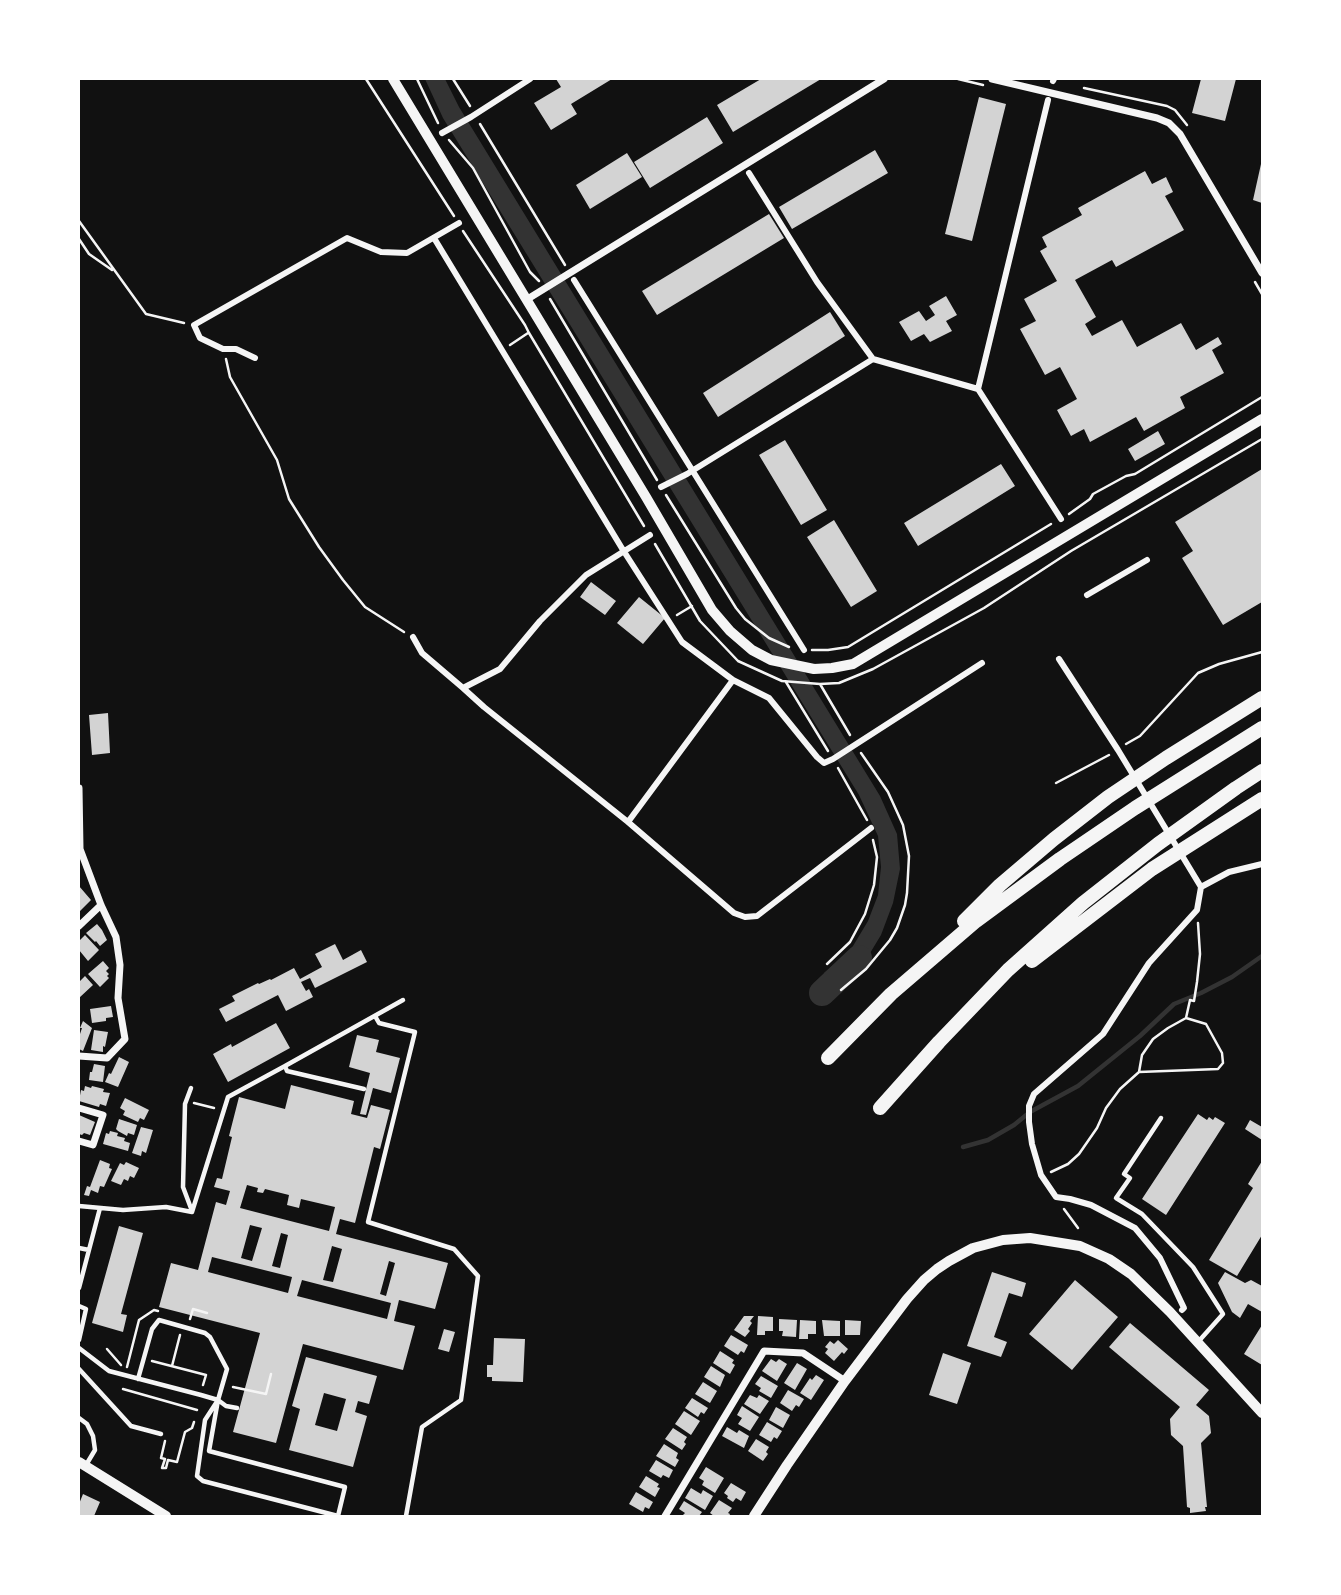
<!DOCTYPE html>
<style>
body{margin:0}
#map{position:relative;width:1341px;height:1595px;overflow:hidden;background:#111;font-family:Lato,sans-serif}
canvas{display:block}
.frame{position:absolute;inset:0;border:80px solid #fff;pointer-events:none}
</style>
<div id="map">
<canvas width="1341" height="1595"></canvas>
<div class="frame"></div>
</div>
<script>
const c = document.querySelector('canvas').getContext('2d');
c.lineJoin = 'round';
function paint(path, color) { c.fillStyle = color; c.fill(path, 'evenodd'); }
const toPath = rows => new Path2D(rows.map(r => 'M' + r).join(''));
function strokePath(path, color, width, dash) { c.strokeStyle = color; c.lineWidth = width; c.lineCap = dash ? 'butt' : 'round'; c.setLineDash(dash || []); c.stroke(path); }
paint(toPath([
 [425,79,445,79,459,107,880,796,897,834,900,869,893,903,881,935,864,963,836,988,824,973,850,951,868,921,878,895,881,867,878,836,859,795,443,118]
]), '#333');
strokePath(toPath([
 [963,1147,988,1140,1014,1125,1030,1112,1078,1086,1140,1036,1174,1004,1201,993,1232,977,1262,956]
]), '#333', 4.5);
strokePath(toPath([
 [822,993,859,958]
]), '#333', 26);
paint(toPath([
 [556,79,612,79,571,104,577,114,551,130,534,103,561,87],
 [761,79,821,79,733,132,717,105],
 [1201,79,1236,79,1225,121,1192,113],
 [979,97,1006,104,972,241,945,234],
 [707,117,723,143,650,188,634,162],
 [875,150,888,173,792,229,779,207],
 [627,153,642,177,590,209,576,185],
 [1261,164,1262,164,1262,203,1253,200],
 [1145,171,1152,184,1166,177,1173,192,1165,196,1184,230,1116,267,1112,260,1075,280,1096,317,1085,324,1092,336,1122,320,1137,347,1181,323,1196,350,1218,337,1222,344,1212,350,1224,373,1180,397,1185,408,1144,431,1136,417,1090,442,1084,429,1071,436,1057,410,1077,399,1060,367,1045,375,1020,329,1036,321,1024,299,1057,281,1040,251,1047,247,1042,237,1082,215,1078,208],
 [769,214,784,238,657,315,642,291],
 [946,296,957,315,946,321,952,331,930,342,924,334,911,341,899,322,919,311,926,321,935,315,929,306],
 [830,312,845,336,718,417,703,393],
 [1158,431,1165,444,1135,461,1128,449],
 [785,440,827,510,801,525,759,455],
 [1001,464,1015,486,918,546,904,523],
 [1262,469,1262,602,1223,625,1182,558,1193,551,1175,522],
 [834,520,877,591,851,607,807,537],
 [591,582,616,601,605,615,580,597],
 [639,597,665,618,643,644,617,623],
 [108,713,110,753,92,755,89,715],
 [79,886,91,900,79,912],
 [97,924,102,930,107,940,100,946,96,941,95,942,86,933],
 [85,935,99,950,88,961,79,950,79,941],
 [335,944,343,960,361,950,367,962,315,988,310,978,301,982,306,991,309,989,313,997,286,1011,278,995,226,1022,219,1009,235,1001,232,996,258,983,259,984,270,979,271,980,294,968,300,979,322,967,315,954],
 [103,961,109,968,106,971,109,974,107,976,109,978,100,987,88,974],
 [85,976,93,985,79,998,79,982],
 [111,1006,113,1017,106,1018,106,1021,92,1023,90,1009],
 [83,1021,92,1028,83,1051,79,1049,79,1037,82,1028,80,1028],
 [276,1023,290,1048,228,1082,213,1054,231,1044,232,1047],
 [94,1030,108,1032,105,1047,103,1046,103,1052,91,1050],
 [357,1035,379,1040,376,1052,400,1058,391,1093,373,1088,366,1115,360,1114,370,1073,349,1067],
 [119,1057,129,1062,118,1087,105,1082,109,1073,111,1074],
 [94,1064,105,1066,103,1082,89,1080,90,1072,92,1072],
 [291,1085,354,1101,351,1114,367,1118,371,1105,390,1110,380,1149,374,1147,355,1223,340,1219,336,1234,448,1263,435,1309,399,1300,394,1321,415,1326,403,1370,303,1344,276,1443,233,1432,260,1333,159,1307,171,1263,198,1270,216,1202,226,1205,230,1191,214,1187,217,1178,222,1179,232,1137,229,1136,239,1097,285,1109],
 [247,1185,258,1188,257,1192,263,1193,265,1189,289,1195,287,1205,299,1208,301,1199,335,1207,329,1231,240,1208],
 [250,1225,262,1228,252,1261,241,1258],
 [281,1233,288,1235,280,1268,272,1266],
 [332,1246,342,1249,333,1282,323,1280],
 [212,1257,292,1277,288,1293,208,1272],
 [389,1261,395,1263,386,1296,380,1294],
 [302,1280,391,1303,387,1319,297,1296],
 [85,1086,91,1088,92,1086,104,1089,103,1092,110,1093,106,1106,100,1104,99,1107,79,1101,81,1090,84,1091],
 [125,1098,149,1110,144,1120,140,1118,138,1122,123,1115,125,1111,120,1108],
 [1198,1114,1207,1120,1209,1117,1213,1120,1215,1117,1225,1123,1166,1215,1142,1199],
 [79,1115,95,1122,90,1135,84,1133,82,1135,79,1134],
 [119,1119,137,1125,134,1135,128,1133,127,1136,118,1131,116,1129],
 [1250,1120,1262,1127,1262,1140,1245,1129],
 [141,1127,153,1130,146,1153,142,1151,141,1156,132,1153],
 [110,1131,118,1133,117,1136,125,1138,124,1141,130,1143,128,1151,103,1144,106,1133,109,1134],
 [100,1160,110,1164,109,1168,112,1169,104,1187,100,1186,98,1193,91,1190,89,1196,84,1195,87,1186,90,1187],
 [1262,1161,1262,1235,1237,1276,1209,1260,1253,1188,1248,1184],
 [126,1162,139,1168,134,1178,130,1176,128,1181,124,1179,121,1185,111,1181,120,1163,124,1165],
 [119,1226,143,1233,121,1314,127,1315,123,1332,92,1323],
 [992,1272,1026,1283,1022,1297,1009,1293,994,1337,1007,1342,1001,1357,967,1346],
 [1225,1272,1245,1283,1251,1280,1262,1286,1262,1312,1248,1304,1240,1318,1232,1312,1218,1283],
 [1075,1280,1118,1317,1072,1370,1029,1334],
 [744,1316,754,1316,750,1321,752,1323,748,1329,750,1331,745,1337,734,1330],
 [758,1316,773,1317,773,1331,765,1331,765,1335,757,1335],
 [779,1319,797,1320,796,1337,782,1336,783,1331,779,1331],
 [800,1320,816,1321,816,1334,808,1334,808,1339,799,1339],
 [822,1320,840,1321,840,1336,824,1336],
 [845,1320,861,1321,860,1335,845,1335],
 [1130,1323,1209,1390,1196,1405,1209,1416,1211,1433,1201,1443,1207,1507,1205,1507,1206,1511,1190,1513,1190,1508,1187,1507,1183,1446,1171,1435,1170,1419,1180,1407,1109,1347],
 [1262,1325,1262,1365,1244,1354],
 [444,1329,455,1332,449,1352,438,1349],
 [731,1335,748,1345,744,1353,741,1351,738,1355,724,1346],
 [494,1338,525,1339,523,1382,492,1381,492,1377,487,1377,487,1365,493,1365],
 [838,1340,848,1349,844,1354,842,1352,834,1361,825,1353,828,1349,825,1347,830,1341,834,1344],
 [720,1351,734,1360,732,1363,735,1365,730,1374,713,1363],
 [943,1353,971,1363,957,1404,929,1395],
 [306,1357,377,1376,369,1404,358,1401,355,1412,367,1416,353,1467,289,1450,300,1409,292,1406],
 [324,1393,346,1399,337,1431,315,1425],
 [771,1359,776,1362,779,1359,787,1364,777,1381,762,1371],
 [797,1363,807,1369,795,1390,784,1383],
 [711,1366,725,1375,720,1387,704,1377],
 [816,1375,824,1380,811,1400,800,1393,810,1378,812,1380],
 [761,1376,778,1386,771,1398,759,1391,761,1388,755,1384],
 [703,1382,717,1391,710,1403,695,1394],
 [788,1390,804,1399,799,1407,796,1405,792,1411,780,1403],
 [750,1395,757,1398,759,1395,769,1401,760,1414,744,1404],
 [692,1398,708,1408,704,1414,701,1412,698,1417,685,1408],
 [742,1406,759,1417,750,1431,738,1424,742,1418,737,1415],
 [776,1407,790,1415,783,1428,769,1420],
 [684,1411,700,1421,691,1435,675,1424],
 [767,1422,782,1431,777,1439,774,1437,771,1442,759,1435],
 [727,1427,737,1433,739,1430,749,1436,744,1448,722,1436],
 [673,1428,687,1437,684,1442,686,1444,682,1450,665,1439],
 [756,1439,769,1447,766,1452,768,1454,763,1461,748,1451],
 [664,1444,678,1453,676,1458,679,1460,675,1467,656,1456],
 [656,1460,673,1470,669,1478,663,1475,661,1478,649,1471],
 [706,1467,724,1478,715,1493,702,1485,704,1481,699,1478],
 [646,1476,659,1484,657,1487,660,1488,655,1497,639,1487],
 [731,1483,746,1492,741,1501,736,1498,733,1502,727,1498,728,1496,724,1493],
 [691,1488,701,1494,703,1490,713,1496,705,1510,685,1498],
 [636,1492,653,1502,649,1509,645,1507,643,1512,629,1504],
 [83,1494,100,1502,94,1516,79,1516,79,1504],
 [719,1500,732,1508,728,1513,730,1514,729,1516,714,1516,710,1513],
 [684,1501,702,1512,699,1516,682,1516,685,1513,679,1509]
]), '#d3d3d3');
strokePath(toPath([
 [366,79,454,216],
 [417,79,438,123],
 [453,79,470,106],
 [958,79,983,85],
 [1084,88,1167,106,1175,110,1187,125],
 [480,124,565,265],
 [449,140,473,168,530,272,539,281],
 [79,221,146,314,184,323],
 [463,231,525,325,529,333,644,526],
 [79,239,89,254,112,270],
 [1255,282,1262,294],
 [550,299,657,480],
 [510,345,528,333],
 [226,359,230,377,277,460,289,499,319,547,343,580,365,607,404,632],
 [666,495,736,608,745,619,769,638,789,647],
 [1069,514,1090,499,1093,494,1126,476,1135,474,1262,397],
 [655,544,700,621,738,661,782,681,820,684,839,683,873,669,984,608,1071,551,1262,439],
 [677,615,692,606],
 [812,650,828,650,848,647,1051,524],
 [786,682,828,751],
 [820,684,850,735],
 [1126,744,1140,736,1198,673,1219,664,1262,652],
 [838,768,867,820],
 [1056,783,1109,755],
 [827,964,850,942,865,914,874,885,877,857,873,840],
 [841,990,866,969,890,940,897,928,905,905,907,893,909,856,903,825,888,792,861,753],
 [1186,1018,1190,1000,1194,1001,1197,982,1200,954,1198,923],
 [194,1103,214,1108],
 [1051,1172,1068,1164,1079,1154,1097,1128,1106,1108,1120,1089,1139,1072,1142,1055,1153,1039,1168,1028,1186,1018,1206,1024,1222,1053,1223,1063,1218,1069,1139,1072],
 [1064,1209,1078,1228],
 [190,1319,193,1309,207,1313],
 [107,1349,121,1365],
 [152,1361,206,1375,203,1385],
 [172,1366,180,1335],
 [127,1367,139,1320,154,1310,158,1311],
 [233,1387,266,1394,271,1374],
 [123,1389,197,1410],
 [165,1441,161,1458,165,1459,162,1468,166,1468,168,1460,177,1462,185,1432,192,1428,194,1422]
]), '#f5f5f5', 2.5);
strokePath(toPath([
 [375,1016,379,1023,415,1032,368,1222,454,1249,478,1276,461,1400,422,1427,406,1516],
 [285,1066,403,1000],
 [191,1088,185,1104,183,1187,192,1211],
 [1161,1118,1124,1174,1130,1178,1116,1198,1142,1214,1193,1267,1223,1314,1198,1342],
 [79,1206,123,1210,166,1207,192,1212,228,1097,285,1066,287,1071,364,1089],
 [79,1248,89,1250],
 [79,1288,100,1208],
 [79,1306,86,1309,79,1340],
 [79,1348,109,1371,201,1395,218,1400,226,1406,237,1408],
 [79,1369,131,1426,161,1434],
 [138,1379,152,1329,159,1320,205,1333,210,1337,227,1369,218,1400,209,1451,345,1487,338,1516,203,1481,197,1476,205,1420,218,1400],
 [79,1418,87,1424,93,1436,95,1450,86,1465]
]), '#f5f5f5', 4.5);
strokePath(toPath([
 [1053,81,1054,79],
 [442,133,471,117,530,79],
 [434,238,623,550,682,642,733,680,769,698,817,757,824,763,833,759,982,663],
 [574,280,804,650],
 [255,358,236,349,223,349,200,338,194,325,347,238,381,252,407,253,459,223],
 [873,359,978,389,1061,519],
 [978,389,1048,100],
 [661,487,687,474,873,359,817,282,749,173],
 [1087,595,1147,560],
 [413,637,422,653,463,688,500,669,540,621,586,575,650,535],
 [1059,659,1118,750,1201,887,1197,910,1149,963,1103,1034,1034,1094,1029,1106,1029,1122,1032,1144,1041,1175,1056,1197,1070,1199,1091,1205,1135,1228,1160,1258,1184,1308,1182,1310],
 [463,688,484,707,628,822,734,913,745,917,757,916,871,828],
 [628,822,733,680],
 [1201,887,1229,872,1262,864]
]), '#f5f5f5', 6);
strokePath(toPath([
 [992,79,1157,118,1169,123,1180,134,1262,273],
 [526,300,884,79],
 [79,788,80,849,101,905,116,937,120,965,118,998,125,1039,107,1058,79,1056],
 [79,926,101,905],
 [79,1108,103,1115,93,1145,79,1141],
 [665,1516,764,1351,803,1353,845,1381]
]), '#f5f5f5', 7);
strokePath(toPath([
 [393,79,646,497,712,610,730,631,752,650,771,660,814,669,832,668,853,664,1262,419],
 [79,1462,166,1516],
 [754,1516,787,1465,845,1381,907,1299,924,1280,937,1269,949,1261,973,1248,1003,1240,1030,1238,1080,1246,1109,1259,1131,1274,1170,1312,1262,1413]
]), '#f5f5f5', 10);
strokePath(toPath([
 [964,921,1000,885,1054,839,1108,797,1166,758,1262,698],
 [1032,961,1152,869,1262,799],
 [828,1058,891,994,976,921,1060,859,1135,808,1262,728],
 [880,1108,939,1042,1008,970,1083,903,1158,844,1236,788,1262,771]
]), '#f5f5f5', 14);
</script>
